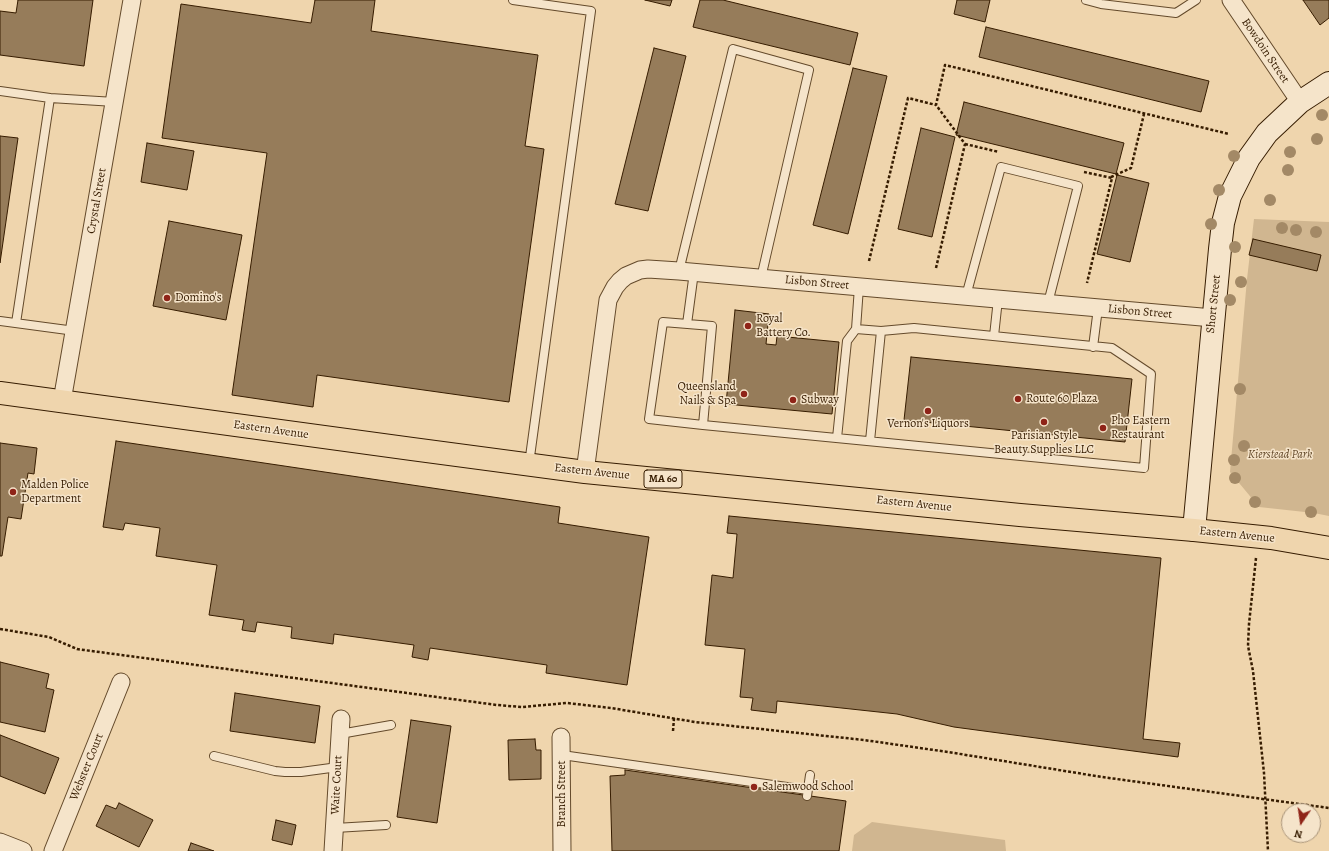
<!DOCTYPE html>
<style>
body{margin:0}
#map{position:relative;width:1329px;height:851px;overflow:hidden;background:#efd5ad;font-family:Alegreya,serif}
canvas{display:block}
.north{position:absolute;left:1281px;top:803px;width:40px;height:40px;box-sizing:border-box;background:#f5e4ca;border:1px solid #a99479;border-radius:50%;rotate:193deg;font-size:11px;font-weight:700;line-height:16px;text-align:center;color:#361c00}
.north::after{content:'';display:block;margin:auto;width:14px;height:18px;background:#8f2418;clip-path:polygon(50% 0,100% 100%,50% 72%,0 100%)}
</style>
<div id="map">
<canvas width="1329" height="851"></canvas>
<div class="north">N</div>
</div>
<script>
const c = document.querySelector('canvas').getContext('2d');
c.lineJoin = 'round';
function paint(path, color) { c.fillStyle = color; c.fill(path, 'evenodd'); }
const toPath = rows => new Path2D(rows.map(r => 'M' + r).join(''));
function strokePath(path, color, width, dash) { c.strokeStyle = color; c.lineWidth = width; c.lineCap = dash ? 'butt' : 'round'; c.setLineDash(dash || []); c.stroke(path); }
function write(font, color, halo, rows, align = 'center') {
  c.font = font + ' Alegreya,serif'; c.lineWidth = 3; c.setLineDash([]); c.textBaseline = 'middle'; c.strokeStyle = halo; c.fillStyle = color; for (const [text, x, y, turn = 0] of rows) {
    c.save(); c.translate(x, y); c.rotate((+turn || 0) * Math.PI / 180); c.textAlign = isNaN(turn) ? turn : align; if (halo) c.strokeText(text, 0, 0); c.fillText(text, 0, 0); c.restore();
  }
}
paint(toPath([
 [1254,219,1329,222,1329,516,1314,513,1259,507,1230,472,1247,279],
 [872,822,1005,840,1006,851,852,851,854,835]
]), '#d0b690');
const building = toPath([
 [18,0,93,0,84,66,0,55,0,11,16,13,18,0],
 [315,0,375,0,371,31,538,55,525,146,544,149,509,402,317,375,313,407,232,395,267,153,162,138,181,4,311,23,315,0],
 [645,0,672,0,670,6,645,0],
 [700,0,723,0,858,33,850,65,693,27,700,0],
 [957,0,990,0,985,22,954,14,957,0],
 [1303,0,1329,0,1329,18,1320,25,1303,0],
 [986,27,1209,81,1201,112,979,57,986,27],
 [654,48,686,56,648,211,615,204,654,48],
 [853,68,887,76,848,234,813,225,853,68],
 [964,102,1124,143,1116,174,956,135,964,102],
 [921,128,955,137,932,237,898,229,921,128],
 [0,136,18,138,0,263,0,136],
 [147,143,194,151,187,190,141,182,147,143],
 [1117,175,1149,183,1130,262,1097,254,1117,175],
 [169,221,242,235,226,320,153,306,169,221],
 [1253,239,1321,255,1317,271,1249,255,1253,239],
 [735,310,769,314,766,344,776,345,777,336,839,342,832,414,726,404,735,310],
 [911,357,1132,379,1125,442,904,420,911,357],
 [116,441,560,507,558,523,649,537,627,685,546,673,547,665,430,648,428,660,412,657,414,645,334,634,333,644,291,638,292,627,257,622,255,632,242,630,244,620,209,615,217,565,156,556,160,528,125,523,123,530,103,527,116,441],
 [0,443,37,448,34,474,28,473,21,519,8,517,2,556,0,556,0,443],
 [729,516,1161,558,1143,739,1180,743,1178,757,954,727,897,714,777,701,776,713,751,710,753,698,740,697,745,649,705,645,712,575,733,578,737,534,727,533,729,516],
 [0,662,49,674,46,688,54,690,45,732,0,722,0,662],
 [235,693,320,706,315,743,230,731,235,693],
 [411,720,451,726,437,823,397,817,411,720],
 [0,735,59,758,45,794,0,776,0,735],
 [535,739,536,750,541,750,541,779,509,780,508,740,535,739],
 [625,770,846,801,839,851,612,851,610,776,625,775,625,770],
 [119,803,153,820,139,847,96,826,106,805,116,809,119,803],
 [276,820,296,825,292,845,272,840,276,820],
 [191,843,214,851,188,851,191,843]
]);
paint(building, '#967c5a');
strokePath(building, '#361c00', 1);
const lane = toPath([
 [513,0,591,11,529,464],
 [1086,0,1101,4,1176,13,1196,0],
 [0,91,50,98,115,102],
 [679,271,733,49,809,70,761,278],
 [966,296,1001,167,1078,186,1048,303],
 [0,321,75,331],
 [16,323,50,98],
 [687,324,694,272],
 [994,336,998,299],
 [1093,347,1098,308],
 [703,425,712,326,663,322,649,419,703,425,1144,468,1151,374,1112,348,914,328,881,331,856,329,859,287],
 [837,438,847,341,856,329],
 [870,441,881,331],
 [340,734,391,725],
 [562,755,808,790],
 [214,756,275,771,285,772,301,772,338,767],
 [807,796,810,775],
 [335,828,386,825]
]);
const street = toPath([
 [1231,0,1300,102],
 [62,401,132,0],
 [585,472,608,300,615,287,620,281,626,276,640,270,648,269,679,271,1213,318],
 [561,737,562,851],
 [0,842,23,851],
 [53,851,121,682],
 [333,851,341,719]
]);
const secondary = toPath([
 [1194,530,1220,249,1223,223,1230,196,1249,158,1267,133,1300,102,1329,83]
]);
const primary = toPath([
 [0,393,412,449,585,472,1020,515,1194,530,1271,538,1329,548]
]);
strokePath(lane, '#644a2b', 10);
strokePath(street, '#644a2b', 19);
strokePath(secondary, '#361c00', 24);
strokePath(primary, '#361c00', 24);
strokePath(toPath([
 [965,144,999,152],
 [1084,172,1112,178,1087,283],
 [1111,177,1131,168,1144,114],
 [869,261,908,98,936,105],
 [936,268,965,144,936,105,945,65,1229,134],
 [1256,558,1249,624,1248,646,1253,671,1264,773,1268,851],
 [0,629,49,637,77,649,84,650,497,705,522,707,567,703,611,708,695,722,864,740,948,752,1102,777,1329,808],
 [673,731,674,718]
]), '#361c00', 2.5, [3, 2]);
strokePath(lane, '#f5e4ca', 8);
strokePath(street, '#f5e4ca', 17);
strokePath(secondary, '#f5e4ca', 22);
strokePath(primary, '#efd5ad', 22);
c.fillStyle = '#a38966';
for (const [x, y] of [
 [1322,115],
 [1317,139],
 [1290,152],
 [1234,156],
 [1288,170],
 [1219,190],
 [1270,200],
 [1211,224],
 [1282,228],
 [1296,230],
 [1316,232],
 [1235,247],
 [1241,282],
 [1230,300],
 [1240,389],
 [1244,446],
 [1234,460],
 [1235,478],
 [1255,502],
 [1311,512]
]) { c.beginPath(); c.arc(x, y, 6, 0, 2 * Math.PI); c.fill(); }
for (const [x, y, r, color] of [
 [167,298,4,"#8f2418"],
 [748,326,4,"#8f2418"],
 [744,394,4,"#8f2418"],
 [1018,399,4,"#8f2418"],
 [793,400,4,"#8f2418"],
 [928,411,4,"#8f2418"],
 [1044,422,4,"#8f2418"],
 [1103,428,4,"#8f2418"],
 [13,492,4,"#8f2418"],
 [754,787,4,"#8f2418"]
]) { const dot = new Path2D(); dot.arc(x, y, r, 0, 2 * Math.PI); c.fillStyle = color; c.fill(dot); strokePath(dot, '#f5e4ca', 1.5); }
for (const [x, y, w] of [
 [663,479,38]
]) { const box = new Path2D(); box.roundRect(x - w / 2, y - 9, w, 18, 3); c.fillStyle = '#f5e4ca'; c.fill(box); strokePath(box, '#361c00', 1); }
write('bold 11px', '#361c00', null, [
 ["MA 60",663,479]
]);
write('12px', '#361c00', '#f5e4ca', [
 ["Bowdoin Street",1265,51,56],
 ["Crystal Street",97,201,-80],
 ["Lisbon Street",817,283,5],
 ["Short Street",1214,304,-84],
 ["Lisbon Street",1140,312,5],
 ["Eastern Avenue",271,430,8],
 ["Eastern Avenue",592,472,6],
 ["Eastern Avenue",914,504,6],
 ["Eastern Avenue",1237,535,6],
 ["Webster Court",87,767,-68],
 ["Waite Court",337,785,-87],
 ["Branch Street",562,794,-90]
]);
write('12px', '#361c00', '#f5e4ca', [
 ["Domino's",175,298],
 ["Royal",756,319],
 ["Battery Co.",756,333],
 ["Queensland",736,387,"right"],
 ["Nails & Spa",736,401,"right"],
 ["Route 60 Plaza",1026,399],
 ["Subway",801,400],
 ["Pho Eastern",1111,421],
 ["Restaurant",1111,435],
 ["Vernon's Liquors",928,424,"center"],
 ["Parisian Style",1044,436,"center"],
 ["Beauty Supplies LLC",1044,450,"center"],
 ["Malden Police",21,485],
 ["Department",21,499],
 ["Salemwood School",762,787]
], 'left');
write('italic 12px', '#644a2b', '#f5e4ca', [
 ["Kierstead Park",1280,455]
]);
</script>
